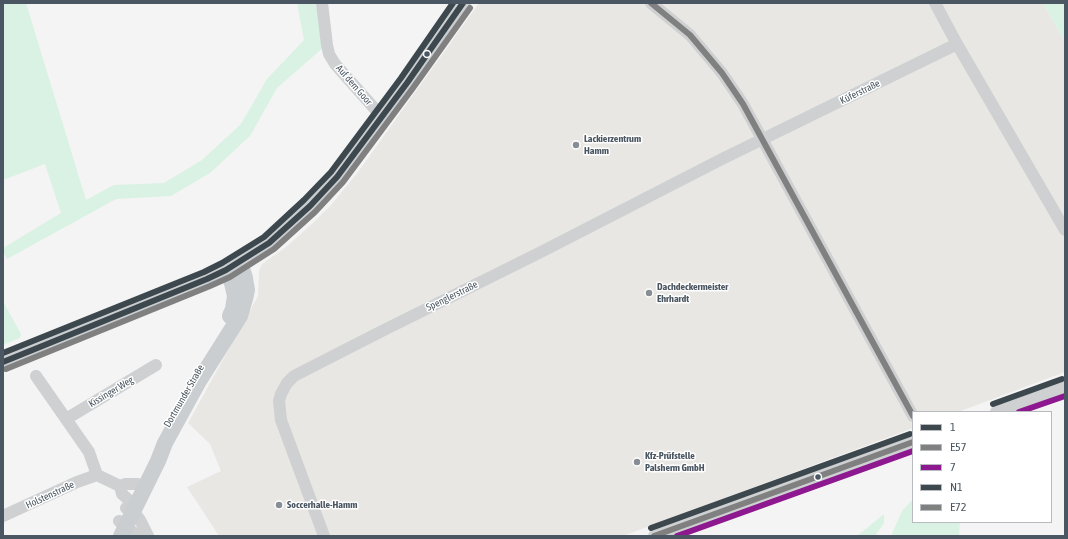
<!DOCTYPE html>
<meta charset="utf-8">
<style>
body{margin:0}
#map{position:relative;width:1068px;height:539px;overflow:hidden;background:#f4f4f4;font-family:"Asap Condensed",sans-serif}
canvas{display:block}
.frame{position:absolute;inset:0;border:4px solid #4a5661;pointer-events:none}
.legend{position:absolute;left:912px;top:411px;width:140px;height:112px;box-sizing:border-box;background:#fff;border:1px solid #b7bbc0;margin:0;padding:5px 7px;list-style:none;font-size:12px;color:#4a5661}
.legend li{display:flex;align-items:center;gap:8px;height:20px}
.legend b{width:20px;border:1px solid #b7bbc0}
</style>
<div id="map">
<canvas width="1068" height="539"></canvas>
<div class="frame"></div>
<ul class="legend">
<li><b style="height:5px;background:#3d484e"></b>1</li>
<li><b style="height:5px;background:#808080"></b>E57</li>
<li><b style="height:5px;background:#8d188f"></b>7</li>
<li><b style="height:5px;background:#3d484e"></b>N1</li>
<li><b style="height:5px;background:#808080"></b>E72</li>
</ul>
</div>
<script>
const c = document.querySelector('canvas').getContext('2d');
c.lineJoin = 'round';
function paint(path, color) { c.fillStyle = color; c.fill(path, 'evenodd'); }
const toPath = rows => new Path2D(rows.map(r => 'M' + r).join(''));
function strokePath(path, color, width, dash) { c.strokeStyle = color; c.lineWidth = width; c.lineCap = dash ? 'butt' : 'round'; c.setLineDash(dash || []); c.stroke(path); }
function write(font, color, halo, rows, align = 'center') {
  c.font = font + ' "Asap Condensed",sans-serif'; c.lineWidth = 3; c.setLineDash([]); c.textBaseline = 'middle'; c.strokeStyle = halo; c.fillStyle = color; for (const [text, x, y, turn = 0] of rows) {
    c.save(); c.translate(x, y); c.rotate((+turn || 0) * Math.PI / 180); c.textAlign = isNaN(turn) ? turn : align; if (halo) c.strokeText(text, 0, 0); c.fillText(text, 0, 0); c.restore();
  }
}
paint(toPath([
 [479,3,1043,3,1065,42,1065,372,958,412,913,412,913,428,623,536,219,536,187,487,221,471,210,444,188,423,258,296,259,271,262,264,286,247,313,223,331,205,358,172]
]), '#e8e7e3');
paint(toPath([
 [3,3,26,3,86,200,114,185,164,183,202,160,241,124,267,79,304,40,297,3,316,3,324,47,277,88,250,136,210,173,171,196,116,199,7,259,3,252,3,248,61,213,45,164,3,180],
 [1043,3,1065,3,1065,42],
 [3,303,4,303,21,334,20,338,3,345],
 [913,499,913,522,960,522,959,536,891,536,902,511],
 [884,514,884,523,875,536,857,536]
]), '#d9f2e3');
strokePath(toPath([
 [322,3,327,45,329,54,335,64,382,117],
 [651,3,690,35,722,73,743,104,913,416],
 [957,44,1065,230],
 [36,376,89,452,97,475,120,486,125,484,138,484],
 [996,412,1065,387],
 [66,419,156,365],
 [120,486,122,494,130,501],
 [126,508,133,511,140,520,148,536],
 [3,516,77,482,97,475],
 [119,521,134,533,141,536],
 [324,536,281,420,279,401,281,394,287,383,294,376,382,331,539,253,722,159,957,44,935,3],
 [654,536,913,442]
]), '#ced0d2', 12);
strokePath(toPath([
 [226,270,232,283,235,296,233,309,230,316],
 [3,362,207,279,226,270,269,243,310,206,337,177,407,83,463,3],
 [121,536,158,461,165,443,199,381,240,316,245,299,247,290,245,278,240,262]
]), '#caced1', 16);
strokePath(toPath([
 [3,362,207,279,226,270,269,243,310,206,337,177,407,83,463,3]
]), '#3d484e', 6);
strokePath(toPath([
 [651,3,690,35,722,73,743,104,913,416],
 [654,536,913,442]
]), '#808080', 6);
strokePath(toPath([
 [1019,412,1065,396],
 [677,536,913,451]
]), '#8d188f', 6);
strokePath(toPath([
 [3,353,204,272,222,263,264,237,304,200,331,172,401,78,453,3],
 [993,404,1062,379],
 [651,528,910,434]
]), '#3d484e', 6);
strokePath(toPath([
 [6,369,210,286,230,277,274,249,315,212,343,182,413,88,470,8]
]), '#808080', 6);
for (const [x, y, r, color] of [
 [427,54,3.5,"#4a5661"],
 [576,145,4,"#868d94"],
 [649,293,4,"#868d94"],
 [637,462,4,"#868d94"],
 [818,477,3.5,"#4a5661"],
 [279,505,4,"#868d94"]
]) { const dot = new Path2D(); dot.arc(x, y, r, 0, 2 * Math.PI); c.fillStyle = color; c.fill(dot); strokePath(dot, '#fff', 1.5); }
write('10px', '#4a5661', '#fff', [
 ["Auf dem Goor",354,85,49],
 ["Küferstraße",860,92,-26],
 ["Spenglerstraße",452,296,-26],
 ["Kissinger Weg",111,392,-31],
 ["Dortmunder Straße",184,396,-60],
 ["Holstenstraße",50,495,-25]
]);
write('bold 10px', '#4a5661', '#fff', [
 ["Lackierzentrum",584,139],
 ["Hamm",584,151],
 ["Dachdeckermeister",657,287],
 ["Ehrhardt",657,299],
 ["Kfz-Prüfstelle",645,456],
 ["Palsherm GmbH",645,468],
 ["Soccerhalle-Hamm",287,505]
], 'left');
</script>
